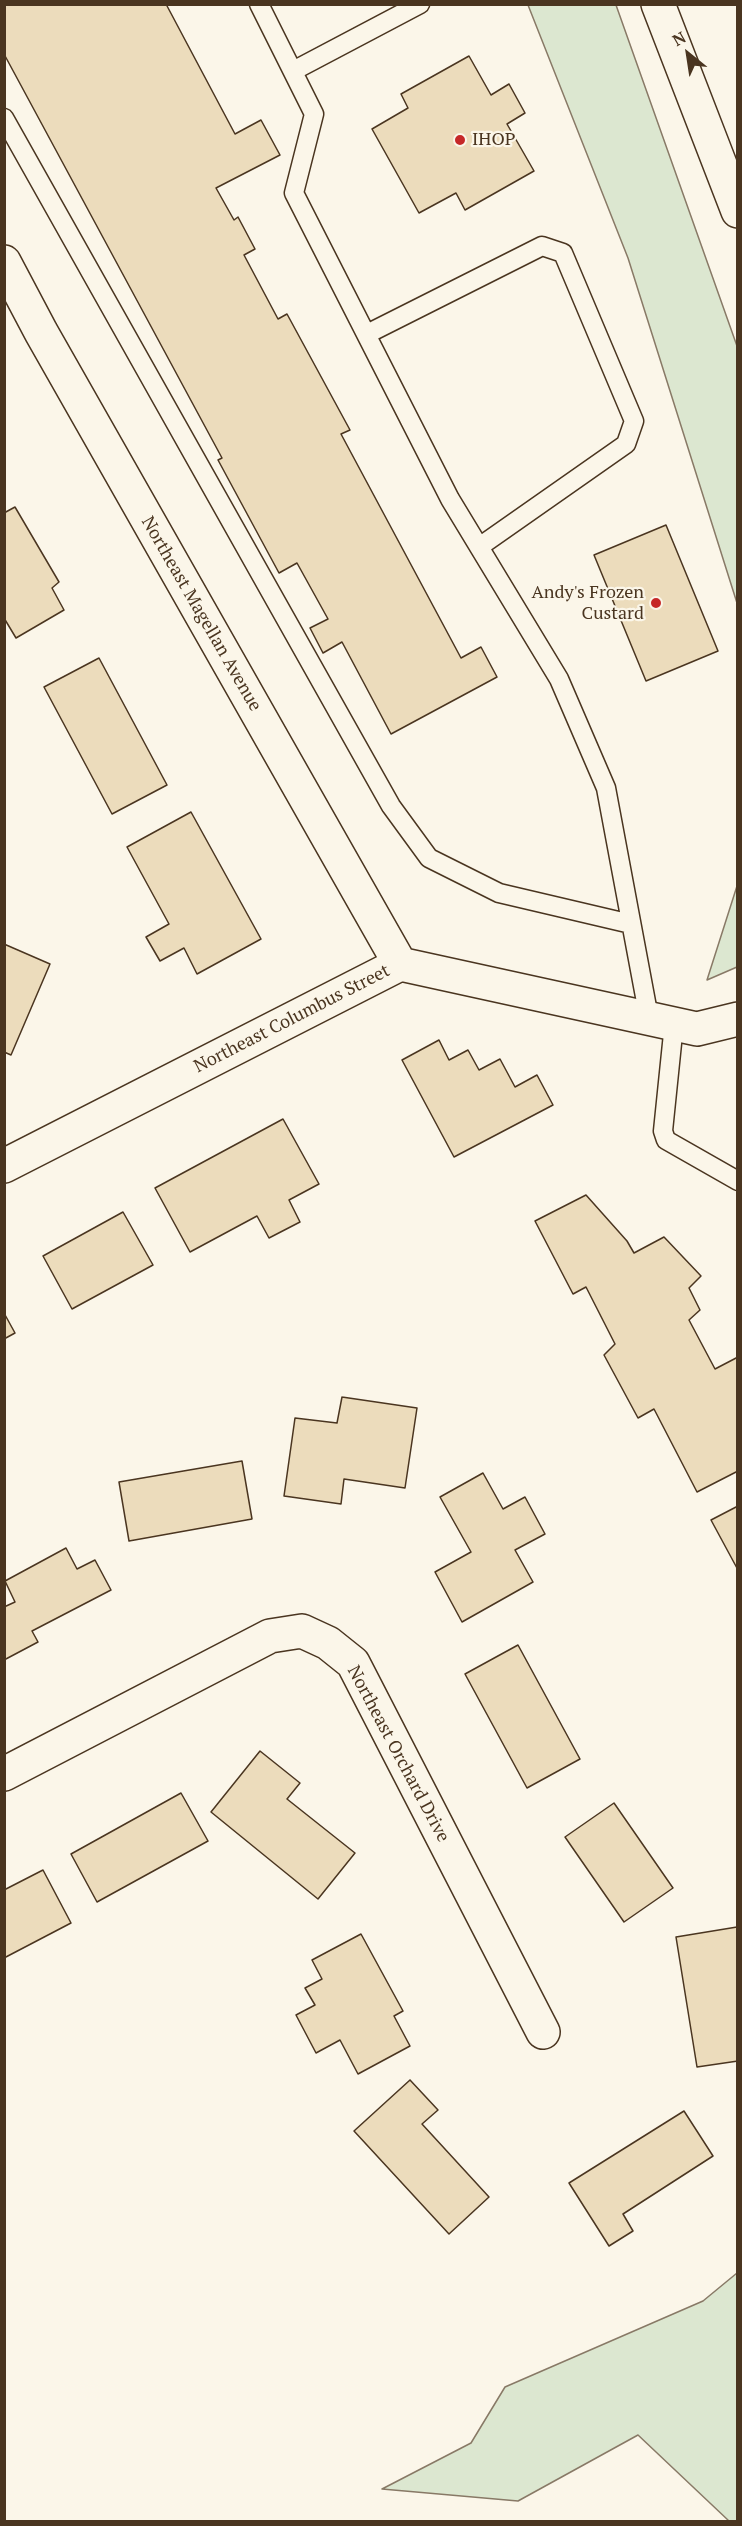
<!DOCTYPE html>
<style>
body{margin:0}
#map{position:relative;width:742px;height:2526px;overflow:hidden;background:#fbf6e9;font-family:"PT Serif",serif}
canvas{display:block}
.frame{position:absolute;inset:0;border:6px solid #4a3520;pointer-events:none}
.north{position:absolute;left:658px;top:24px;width:60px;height:60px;-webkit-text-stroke:4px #fbf6e9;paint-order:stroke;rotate:330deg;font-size:16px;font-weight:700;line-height:24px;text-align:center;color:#4a3520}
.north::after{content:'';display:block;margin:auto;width:21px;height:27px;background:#4a3520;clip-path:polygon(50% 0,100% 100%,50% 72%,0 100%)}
</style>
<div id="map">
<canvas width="742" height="2526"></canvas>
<div class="frame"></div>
<div class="north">N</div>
</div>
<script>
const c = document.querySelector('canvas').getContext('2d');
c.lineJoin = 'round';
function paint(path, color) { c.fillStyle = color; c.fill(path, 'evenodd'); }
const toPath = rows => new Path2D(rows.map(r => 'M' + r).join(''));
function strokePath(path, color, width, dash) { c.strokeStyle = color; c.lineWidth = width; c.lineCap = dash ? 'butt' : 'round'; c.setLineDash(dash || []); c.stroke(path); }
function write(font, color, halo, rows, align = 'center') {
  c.font = font + ' "PT Serif",serif'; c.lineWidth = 4.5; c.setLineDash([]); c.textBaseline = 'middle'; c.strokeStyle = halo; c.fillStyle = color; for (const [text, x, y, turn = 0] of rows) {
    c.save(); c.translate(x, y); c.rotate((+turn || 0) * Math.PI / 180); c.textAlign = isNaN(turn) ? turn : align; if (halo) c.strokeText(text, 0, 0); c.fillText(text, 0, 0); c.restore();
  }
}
const green = toPath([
 [528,5,616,5,737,346,737,603,628,258,528,5],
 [737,886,737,967,707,980,737,886],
 [737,2273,737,2521,729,2521,638,2435,518,2501,382,2489,471,2443,505,2387,703,2301,737,2273]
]);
paint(green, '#dce7d0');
strokePath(green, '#887966', 1.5);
const building = toPath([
 [4,4,166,4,235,134,261,120,280,155,216,188,234,220,238,217,255,249,244,255,278,319,287,314,350,430,341,434,461,658,481,647,497,677,391,734,342,642,323,653,310,628,328,619,297,563,279,573,218,460,222,458,4,54,4,4],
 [469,56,491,95,509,84,525,113,507,124,534,171,465,210,456,193,419,213,372,129,408,108,401,94,469,56],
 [15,507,59,582,52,588,64,610,16,638,4,618,4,513,15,507],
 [666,525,718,651,646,681,594,555,666,525],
 [99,658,167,785,112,814,44,687,99,658],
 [191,812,261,939,197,974,184,948,160,961,146,937,169,924,127,847,191,812],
 [4,944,50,964,11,1055,4,1052,4,944],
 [439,1040,449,1060,468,1050,479,1070,500,1059,515,1087,537,1075,553,1105,454,1157,402,1060,439,1040],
 [283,1119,319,1184,289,1200,300,1222,269,1238,257,1216,190,1252,155,1188,283,1119],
 [586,1195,627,1241,634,1253,664,1237,701,1276,689,1288,700,1310,689,1320,715,1369,738,1357,738,1471,697,1492,654,1409,638,1418,604,1355,615,1344,586,1287,573,1294,535,1221,586,1195],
 [123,1212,153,1265,72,1309,43,1256,123,1212],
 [4,1313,15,1333,4,1339,4,1313],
 [342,1397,417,1408,405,1488,344,1479,341,1504,284,1496,295,1418,337,1423,342,1397],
 [242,1461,252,1519,129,1541,119,1482,242,1461],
 [483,1473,503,1509,525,1497,545,1534,515,1550,533,1582,462,1622,435,1572,471,1552,440,1497,483,1473],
 [738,1506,738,1570,711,1520,738,1506],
 [66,1548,77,1569,95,1560,111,1590,32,1631,38,1642,4,1660,4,1607,15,1602,5,1581,66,1548],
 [518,1645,580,1759,527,1788,465,1674,518,1645],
 [260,1751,300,1783,287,1799,355,1853,318,1899,211,1812,260,1751],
 [181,1793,208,1841,97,1902,71,1854,181,1793],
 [614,1803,673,1888,624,1922,565,1837,614,1803],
 [43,1870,71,1923,4,1958,4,1890,43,1870],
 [737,1927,738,2061,697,2067,676,1937,737,1927],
 [361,1934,403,2011,394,2016,410,2046,358,2074,340,2040,316,2053,296,2015,315,2005,305,1988,322,1979,312,1960,361,1934],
 [410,2080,438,2110,422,2124,489,2197,449,2234,354,2131,410,2080],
 [684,2111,713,2156,623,2214,633,2231,609,2246,569,2183,684,2111]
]);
paint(building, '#ecdcbc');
strokePath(building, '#4a3520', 1.5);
const lane = toPath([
 [259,4,314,114,294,193,450,499,559,679,606,788,649,1018],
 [293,71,420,4],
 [4,118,391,806,429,858,499,893,631,924],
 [367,334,542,246,563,253,634,421,626,444,479,547],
 [674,1024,663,1131,666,1140,738,1181]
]);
const street = toPath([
 [4,262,41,332,400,964],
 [4,1166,400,964,697,1029,738,1019],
 [4,1774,270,1636,302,1631,328,1643,353,1663,543,2032]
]);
const primary = toPath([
 [658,4,738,211]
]);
strokePath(lane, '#4a3520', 21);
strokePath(street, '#4a3520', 36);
strokePath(primary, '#4a3520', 36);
strokePath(lane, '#fbf6e9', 18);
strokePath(street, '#fbf6e9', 33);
strokePath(primary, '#fbf6e9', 33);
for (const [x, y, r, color] of [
 [460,140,6,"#c62828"],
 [656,603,6,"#c62828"]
]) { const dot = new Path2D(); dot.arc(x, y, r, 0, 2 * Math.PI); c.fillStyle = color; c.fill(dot); strokePath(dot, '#fbf6e9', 2); }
write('18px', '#4a3520', '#fbf6e9', [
 ["IHOP",472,140],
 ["Andy's Frozen",644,593,"right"],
 ["Custard",644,614,"right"]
], 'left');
write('18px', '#4a3520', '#fbf6e9', [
 ["Northeast Magellan Avenue",201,614,60],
 ["Northeast Columbus Street",292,1019,-27],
 ["Northeast Orchard Drive",398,1754,62]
]);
</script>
